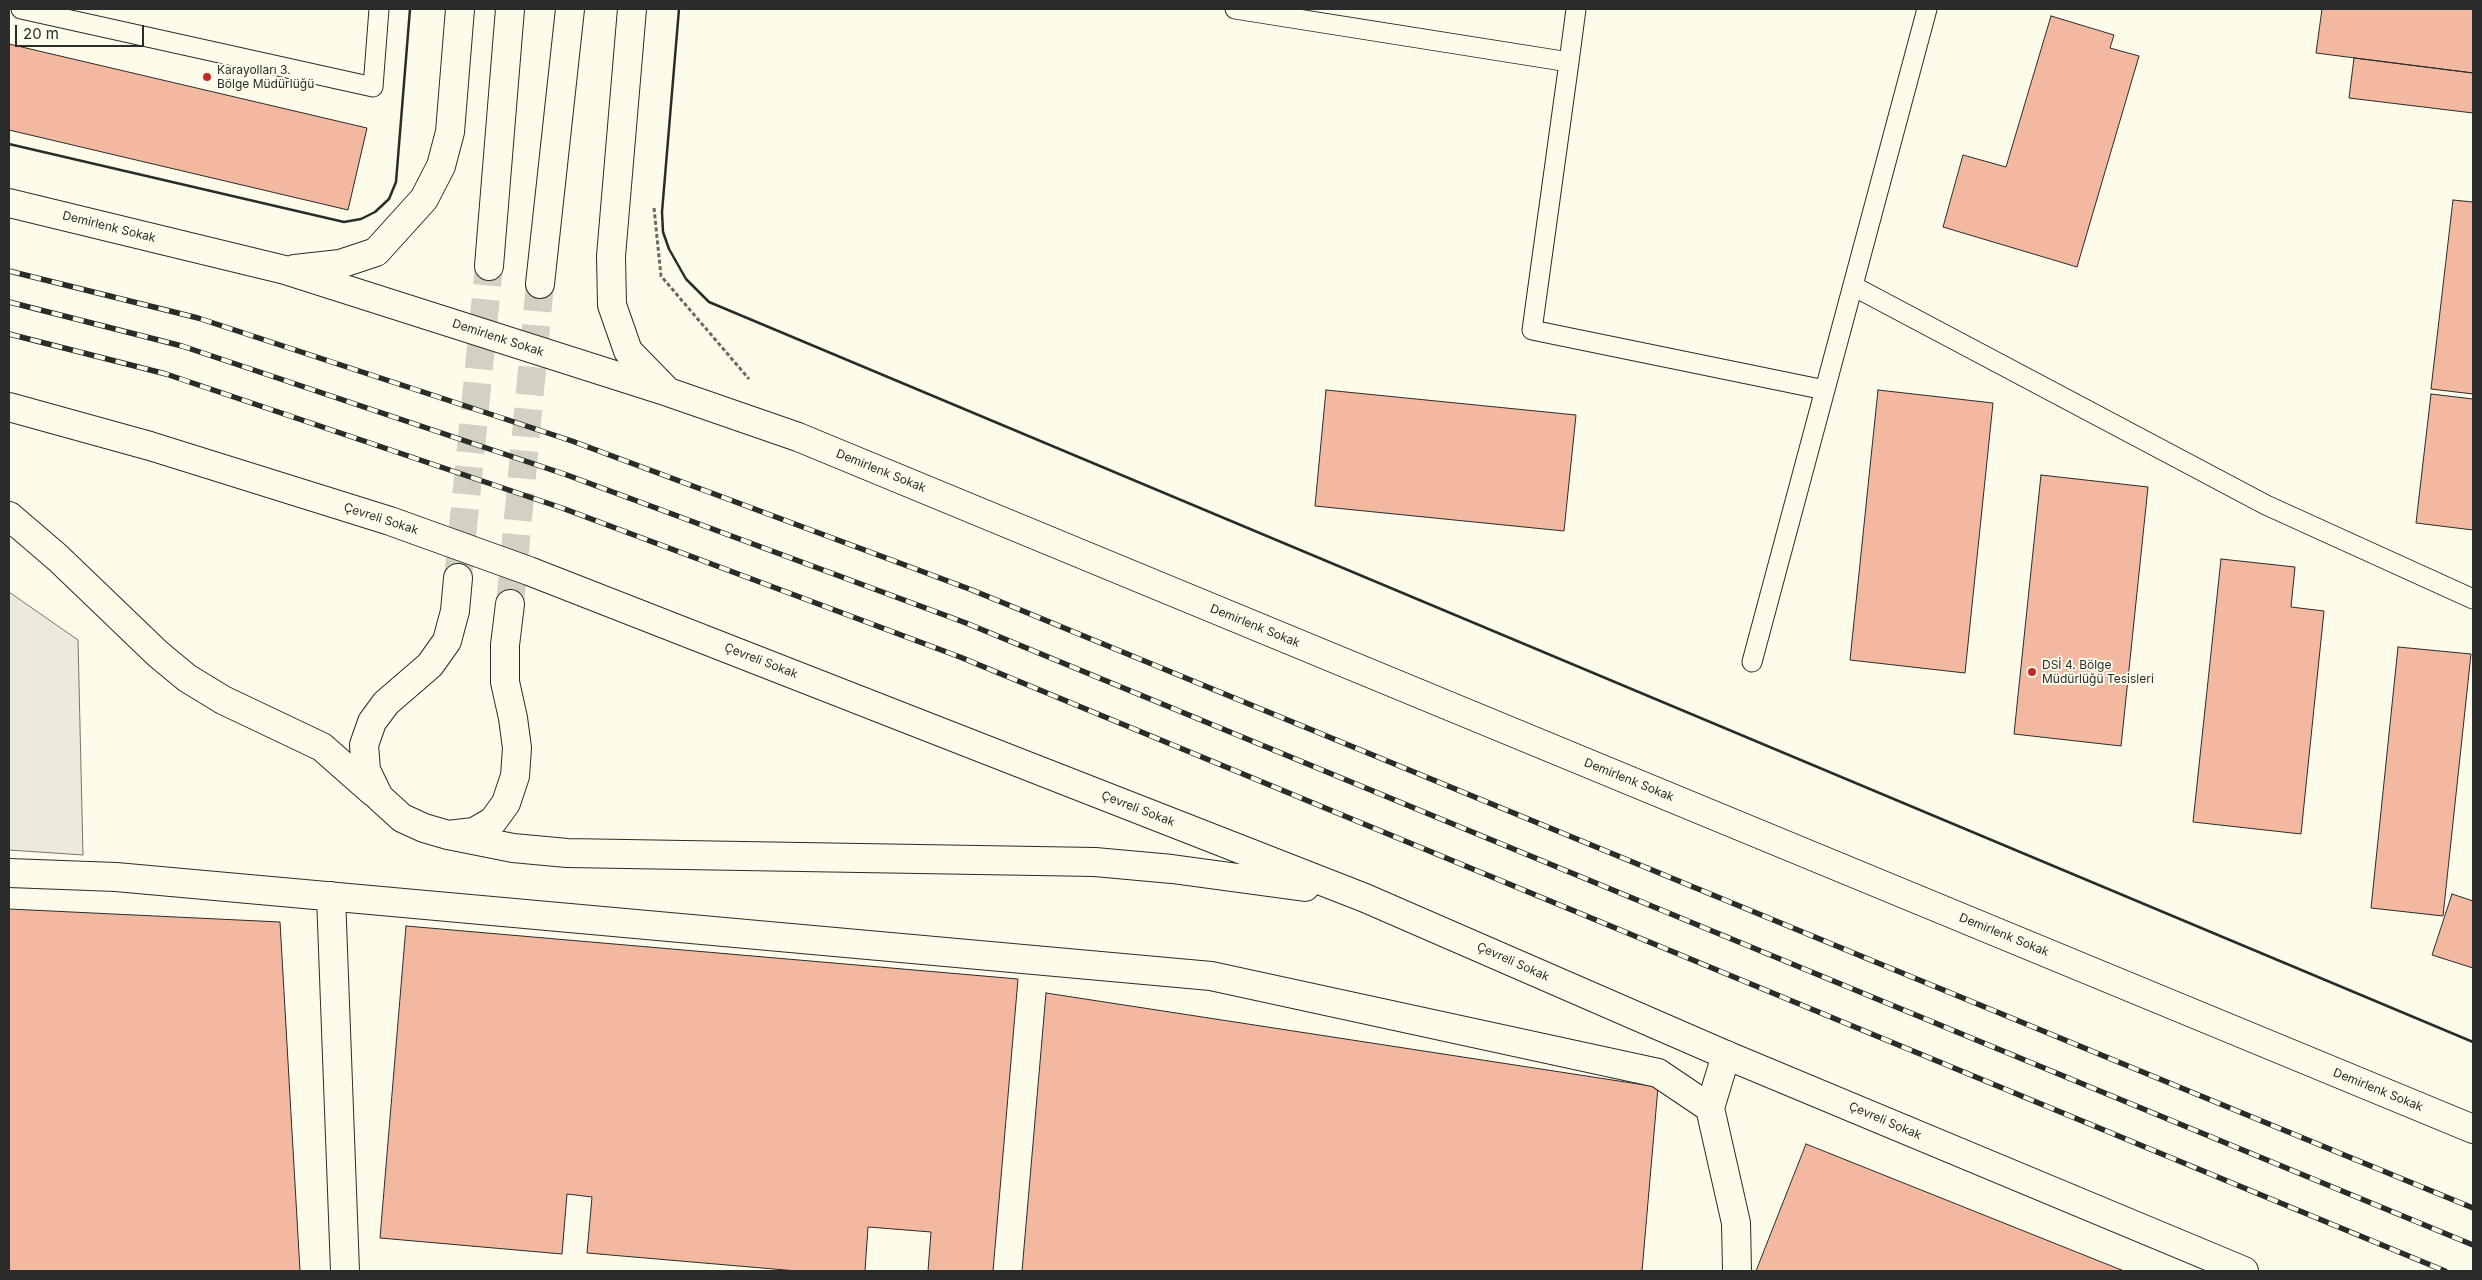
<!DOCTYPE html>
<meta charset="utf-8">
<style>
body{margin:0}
#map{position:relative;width:2482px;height:1280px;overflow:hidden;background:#fdfbea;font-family:Inter,sans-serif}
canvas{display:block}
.frame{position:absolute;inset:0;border:10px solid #2b2b2b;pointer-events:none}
.scale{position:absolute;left:15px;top:25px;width:129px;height:22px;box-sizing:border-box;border:2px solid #2b2b2b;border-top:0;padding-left:6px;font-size:15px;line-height:18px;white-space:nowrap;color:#2b2b2b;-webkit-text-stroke:4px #fdfbea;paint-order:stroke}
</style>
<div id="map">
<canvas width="2482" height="1280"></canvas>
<div class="frame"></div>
<div class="scale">20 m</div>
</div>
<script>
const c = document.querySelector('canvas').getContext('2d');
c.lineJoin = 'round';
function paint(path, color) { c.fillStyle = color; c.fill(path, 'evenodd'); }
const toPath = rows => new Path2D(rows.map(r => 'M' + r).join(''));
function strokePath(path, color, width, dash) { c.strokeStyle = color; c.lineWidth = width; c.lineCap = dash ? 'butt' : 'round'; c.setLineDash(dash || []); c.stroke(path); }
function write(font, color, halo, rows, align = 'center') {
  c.font = font + ' Inter,sans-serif'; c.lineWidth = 4; c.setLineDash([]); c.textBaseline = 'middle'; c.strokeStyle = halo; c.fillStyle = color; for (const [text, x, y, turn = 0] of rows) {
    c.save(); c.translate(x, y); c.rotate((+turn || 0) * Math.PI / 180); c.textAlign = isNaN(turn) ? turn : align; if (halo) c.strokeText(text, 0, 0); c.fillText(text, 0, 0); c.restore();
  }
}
const green = toPath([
 [9,592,78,640,83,855,9,850,9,592]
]);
paint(green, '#ecebdb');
strokePath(green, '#74746e', 1);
const building = toPath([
 [2322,9,2473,9,2473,73,2316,53,2322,9],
 [2051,16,2114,35,2110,48,2139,56,2077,267,1943,227,1963,155,2006,167,2051,16],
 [9,44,367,128,348,210,9,130,9,44],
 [2354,58,2473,73,2473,113,2349,98,2354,58],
 [2453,200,2473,202,2473,394,2431,389,2453,200],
 [1326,390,1576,415,1564,531,1315,506,1326,390],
 [1878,390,1993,403,1965,673,1850,660,1878,390],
 [2431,394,2473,399,2473,530,2416,523,2431,394],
 [2041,475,2148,487,2121,746,2014,734,2041,475],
 [2221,559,2295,567,2291,607,2324,611,2301,834,2193,822,2221,559],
 [2398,647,2471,654,2443,916,2371,908,2398,647],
 [2452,894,2473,901,2473,968,2432,955,2452,894],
 [9,909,280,922,300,1271,9,1271,9,909],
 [406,926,1018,979,993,1271,928,1271,931,1232,868,1227,865,1271,797,1271,587,1253,592,1197,567,1194,562,1254,380,1238,406,926],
 [1046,993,1658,1087,1642,1271,1022,1271,1046,993],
 [1806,1144,2124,1271,1756,1271,1806,1144]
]);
paint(building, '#f2b8a0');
strokePath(building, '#2b2b2b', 1);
strokePath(toPath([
 [458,578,489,266],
 [510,604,540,284]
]), '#d3d1c4', 28, [28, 14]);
const service = toPath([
 [21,9,373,87,379,9],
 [1235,9,1569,62,1532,330,1825,390],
 [1569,62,1576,9],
 [1853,286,2266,505,2473,599],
 [1752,662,1927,9]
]);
const minor = toPath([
 [9,873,116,877,1211,976,1658,1073,1710,1108,1736,1223,1737,1271],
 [331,896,345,1271],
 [1710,1108,1726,1055]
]);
const tertiary = toPath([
 [632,9,611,256,612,305,628,351,665,389],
 [9,203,285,270,668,392,798,437,2473,1129],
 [489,266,510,9],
 [295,269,340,264,376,252,424,199,441,166,450,132,460,9],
 [540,284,570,9],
 [9,407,150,446,390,521,529,571,1365,898,1726,1055,2244,1271],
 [9,516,58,558,158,654,187,678,223,700,322,747,373,792],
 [458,578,455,611,447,641,430,665,386,703,372,722,364,745,366,770,379,797,402,818,424,828,448,835,474,832,493,821,506,803,515,776,517,748,513,718,505,682,505,645,510,604],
 [448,835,513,848,567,853,1095,862,1172,869,1305,887]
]);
strokePath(service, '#2b2b2b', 21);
strokePath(minor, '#2b2b2b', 30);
strokePath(tertiary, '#2b2b2b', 30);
strokePath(toPath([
 [654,208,661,276,749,379]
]), '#6a6964', 3, [4, 2.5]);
strokePath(service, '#fdfbea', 19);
strokePath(minor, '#fdfbea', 28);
strokePath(tertiary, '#fdfbea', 28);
const rail = toPath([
 [9,271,198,318,572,441,972,590,2473,1208],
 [9,302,182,346,567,475,966,623,2473,1245],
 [9,334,166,374,562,508,960,657,2445,1271]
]);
strokePath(rail, '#2b2b2b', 5.5);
strokePath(rail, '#fdfbea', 4, [11]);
strokePath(toPath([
 [679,9,662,212,663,232,669,249,686,279,709,302,2473,1042],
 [9,144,344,222,361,219,375,212,389,199,396,182,410,9]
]), '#2b2b2b', 2.5);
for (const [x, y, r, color] of [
 [207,77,5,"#c62828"],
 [2032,672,5,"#c62828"]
]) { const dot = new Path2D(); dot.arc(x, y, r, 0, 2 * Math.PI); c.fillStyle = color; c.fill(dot); strokePath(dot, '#fdfbea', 2); }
write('12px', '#2b2b2b', '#fdfbea', [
 ["Karayolları 3.",217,70],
 ["Bölge Müdürlüğü",217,84],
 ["DSİ 4. Bölge",2042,665],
 ["Müdürlüğü Tesisleri",2042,679]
], 'left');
write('12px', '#2b2b2b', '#fdfbea', [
 ["Demirlenk Sokak",109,227,14],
 ["Demirlenk Sokak",498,338,18],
 ["Demirlenk Sokak",881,471,22],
 ["Çevreli Sokak",381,519,18],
 ["Demirlenk Sokak",1255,626,22],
 ["Çevreli Sokak",761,661,21],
 ["Demirlenk Sokak",1629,780,22],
 ["Çevreli Sokak",1138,809,21],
 ["Demirlenk Sokak",2004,935,22],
 ["Çevreli Sokak",1513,962,24],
 ["Demirlenk Sokak",2378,1090,22],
 ["Çevreli Sokak",1885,1121,23]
]);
</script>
